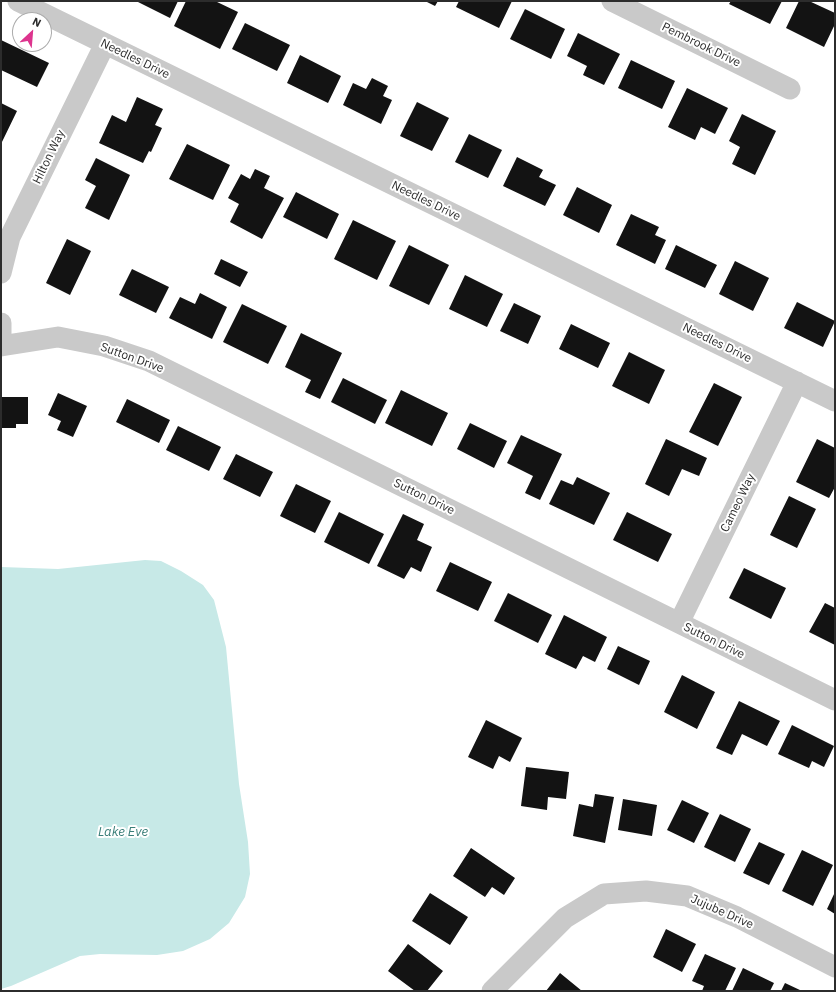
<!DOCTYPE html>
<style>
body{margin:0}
#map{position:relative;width:836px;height:992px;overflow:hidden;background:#fff;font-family:"IBM Plex Sans",sans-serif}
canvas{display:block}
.frame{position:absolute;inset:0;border:2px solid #2c2c2c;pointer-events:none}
.north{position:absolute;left:12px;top:12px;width:40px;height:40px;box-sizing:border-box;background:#fff;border:1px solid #ababab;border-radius:50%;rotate:26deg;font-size:11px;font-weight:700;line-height:16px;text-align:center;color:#2c2c2c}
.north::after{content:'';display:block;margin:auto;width:14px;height:18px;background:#dd348e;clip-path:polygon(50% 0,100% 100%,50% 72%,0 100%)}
</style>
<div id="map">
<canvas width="836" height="992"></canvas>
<div class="frame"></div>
<div class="north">N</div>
</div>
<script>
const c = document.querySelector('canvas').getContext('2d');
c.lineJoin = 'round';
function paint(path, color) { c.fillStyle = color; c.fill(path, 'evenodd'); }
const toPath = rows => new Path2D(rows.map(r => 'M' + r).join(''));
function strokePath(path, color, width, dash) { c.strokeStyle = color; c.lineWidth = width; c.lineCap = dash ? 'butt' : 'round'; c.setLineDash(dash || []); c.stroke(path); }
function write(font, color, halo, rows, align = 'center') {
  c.font = font + ' "IBM Plex Sans",sans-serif'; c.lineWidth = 4; c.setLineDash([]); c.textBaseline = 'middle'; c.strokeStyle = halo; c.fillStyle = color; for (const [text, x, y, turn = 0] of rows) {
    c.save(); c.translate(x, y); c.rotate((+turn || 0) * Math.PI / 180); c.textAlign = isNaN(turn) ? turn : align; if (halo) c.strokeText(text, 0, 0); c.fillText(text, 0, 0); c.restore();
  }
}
paint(toPath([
 [145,560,161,561,181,571,203,585,214,600,226,647,239,784,248,842,250,874,245,897,229,923,210,939,183,951,157,955,100,954,80,956,11,986,1,989,1,567,58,569]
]), '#c7e9e7');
paint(toPath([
 [136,1,178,1,170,18],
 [186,1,215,1,238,12,220,49,174,26],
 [425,1,438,1,435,6],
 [459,1,512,1,499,28,456,7],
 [731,1,782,1,770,24,729,4],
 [799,1,809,1,835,13,835,24,824,47,786,28],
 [525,9,565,29,551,59,510,39],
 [245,23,290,45,277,71,232,49],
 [578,33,620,54,604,85,583,75,587,66,567,56],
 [1,40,49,63,37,87,1,70],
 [300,55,341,76,328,103,287,83],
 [631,60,675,81,662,109,618,88],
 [372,78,388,86,383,96,392,100,381,124,343,105,353,83,366,89],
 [687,88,728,108,715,134,701,127,695,140,668,127],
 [137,97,163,109,155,125,162,128,151,152,149,151,143,163,99,143,112,115,126,122],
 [417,102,449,118,432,151,400,136],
 [1,103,17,111,1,144],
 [742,114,776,131,755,175,732,164,740,147,729,141],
 [469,134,502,150,488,178,455,162],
 [187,144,230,165,213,200,169,179],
 [517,157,543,170,539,177,556,185,545,206,503,186],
 [96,158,130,175,109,220,85,208,96,186,85,180],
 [255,169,270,176,264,188,284,198,262,239,230,222,239,204,228,198,241,174,250,179],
 [577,187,612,205,599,233,563,215],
 [296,192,339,214,327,239,283,217],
 [631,214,659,227,655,235,666,240,655,264,616,245],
 [353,220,396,241,377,280,334,259],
 [67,239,91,251,70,295,46,283],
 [409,245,449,265,429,305,389,286],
 [676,245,717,265,705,288,665,269],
 [221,259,248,272,240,287,214,274],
 [735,261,769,278,753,311,719,294],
 [132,269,169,287,156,313,119,295],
 [465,275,503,294,487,327,449,309],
 [200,293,227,307,212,339,169,318,180,297,195,304],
 [797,302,835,321,823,347,784,328],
 [514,303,541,316,528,344,500,331],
 [242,304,287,326,268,364,223,342],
 [571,324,610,343,598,368,559,349],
 [301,333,342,353,320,399,305,392,311,380,285,367],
 [629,352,665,370,649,404,612,386],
 [343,378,387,400,375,424,331,402],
 [714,383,742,397,718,446,689,432],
 [401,390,448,413,432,446,385,423],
 [58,393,87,406,73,437,57,430,61,421,48,415],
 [1,397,28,397,28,424,16,424,16,428,1,428],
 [127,399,170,420,159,443,116,422],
 [470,423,507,441,494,468,457,449],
 [178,426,221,447,209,471,166,450],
 [521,435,562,454,540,500,525,493,533,476,507,463],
 [666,439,707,458,699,476,682,469,669,496,645,484],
 [817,439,835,448,835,487,829,498,796,482],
 [236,454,273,472,260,497,223,479],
 [577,477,610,493,594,525,549,504,561,480,573,485],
 [296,484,331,501,315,533,280,516],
 [789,496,816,509,797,548,770,535],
 [339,512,384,534,369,564,324,542],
 [627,512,672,534,658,562,613,540],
 [403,514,424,524,417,540,432,547,421,572,411,567,404,579,377,566],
 [450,562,492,582,478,611,436,591],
 [744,568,786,588,771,619,729,598],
 [508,593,552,615,538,643,494,621],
 [825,603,835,608,835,645,809,632],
 [564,615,607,637,595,662,583,656,576,669,545,654],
 [618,646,650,661,639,685,607,669],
 [682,675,715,692,697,729,664,712],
 [739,701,780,721,767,746,742,734,732,755,716,748],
 [486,720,522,738,510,762,499,756,493,769,468,757],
 [792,725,834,746,824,767,812,761,809,768,778,754],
 [526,767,569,772,566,799,548,797,547,810,521,806],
 [595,794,614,797,605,843,573,836,579,804,593,807],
 [623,799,657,805,652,836,618,830],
 [682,800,709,813,694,843,667,830],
 [720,814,751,829,735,862,704,847],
 [759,842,785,854,769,885,743,873],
 [471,848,515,878,504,895,492,887,485,897,453,876],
 [802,850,833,865,813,906,782,891],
 [835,892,835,914,827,909],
 [430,893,468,917,450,945,412,921],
 [666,929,696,944,682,972,653,957],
 [408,944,443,971,427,991,415,991,388,971],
 [705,954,736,968,725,991,702,991,704,986,692,981],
 [743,968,774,983,770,991,732,991],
 [560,973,582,991,546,991],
 [785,983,802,991,781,991]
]), '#131313');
strokePath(toPath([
 [18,1,835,401],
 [612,1,790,89],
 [1,273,10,237,105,44],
 [1,323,1,346],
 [1,346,58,337,104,346,149,361,835,700],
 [679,623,797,382],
 [492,991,565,918,604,894,646,891,687,896,737,917,835,967]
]), '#c9c9c9', 21);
write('12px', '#2c2c2c', '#fff', [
 ["Pembrook Drive",701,45,26],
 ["Needles Drive",135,59,26],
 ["Hilton Way",49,157,-64],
 ["Needles Drive",426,201,26],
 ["Needles Drive",717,343,26],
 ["Sutton Drive",132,358,20],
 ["Sutton Drive",424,497,26],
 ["Cameo Way",738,503,-64],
 ["Sutton Drive",714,641,26],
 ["Jujube Drive",722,912,24]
]);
write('italic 13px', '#3a7e79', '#fff', [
 ["Lake Eve",123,832]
]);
</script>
